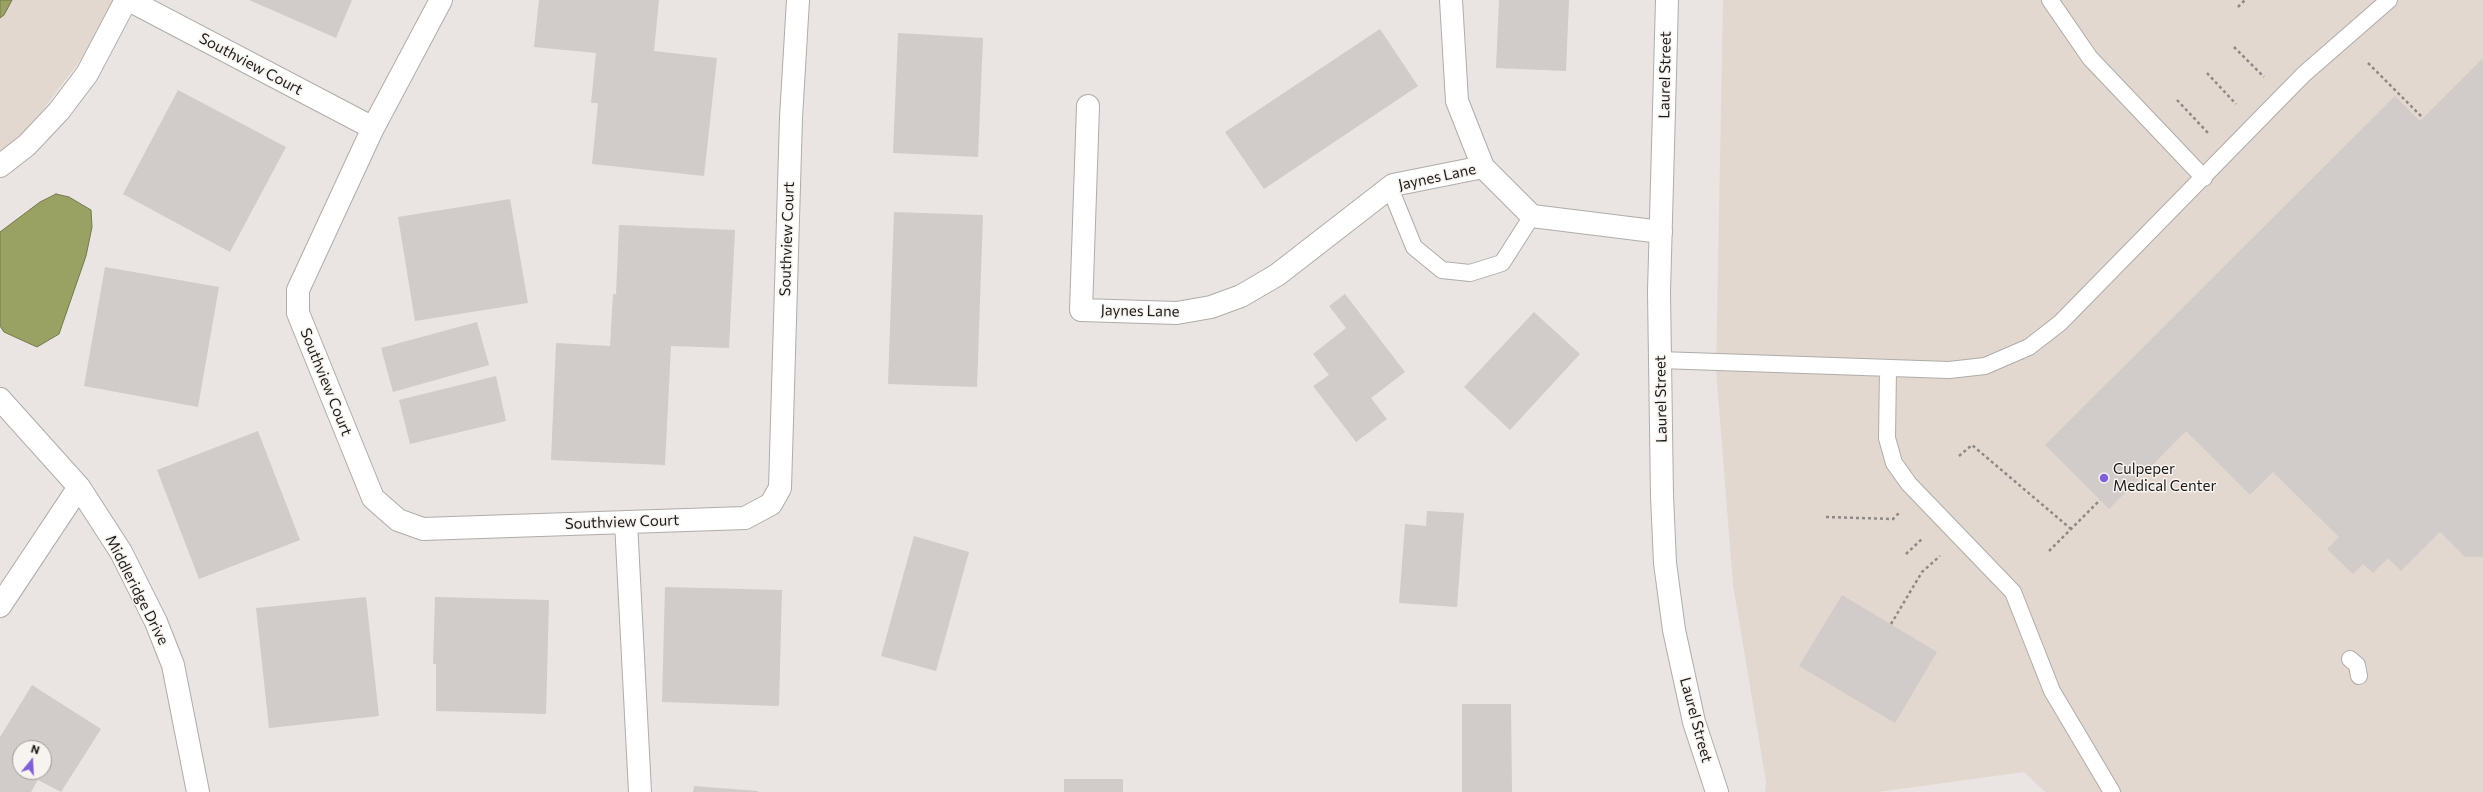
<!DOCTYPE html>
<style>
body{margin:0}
#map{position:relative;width:2483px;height:792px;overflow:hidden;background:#eae5e2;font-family:Commissioner,sans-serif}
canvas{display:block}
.north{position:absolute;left:12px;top:740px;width:40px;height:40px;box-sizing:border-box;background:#f7f3ef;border:1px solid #9f9c99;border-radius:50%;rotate:18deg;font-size:11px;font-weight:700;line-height:16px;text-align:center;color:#1c1a19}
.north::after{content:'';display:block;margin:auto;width:14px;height:18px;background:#815fda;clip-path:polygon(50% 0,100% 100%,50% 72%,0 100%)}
</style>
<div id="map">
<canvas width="2483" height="792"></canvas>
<div class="north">N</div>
</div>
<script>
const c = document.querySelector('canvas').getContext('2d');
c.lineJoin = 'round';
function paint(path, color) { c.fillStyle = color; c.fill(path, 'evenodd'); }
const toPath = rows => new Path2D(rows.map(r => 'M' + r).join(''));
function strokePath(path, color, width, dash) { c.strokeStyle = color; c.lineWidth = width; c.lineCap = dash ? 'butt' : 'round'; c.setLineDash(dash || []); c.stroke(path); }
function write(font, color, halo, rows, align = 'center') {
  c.font = font + ' Commissioner,sans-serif'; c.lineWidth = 3; c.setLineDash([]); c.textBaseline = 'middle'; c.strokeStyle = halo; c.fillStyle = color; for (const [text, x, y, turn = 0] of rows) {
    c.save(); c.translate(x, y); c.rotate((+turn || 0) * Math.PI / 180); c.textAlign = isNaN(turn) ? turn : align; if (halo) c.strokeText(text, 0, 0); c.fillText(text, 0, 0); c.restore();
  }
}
paint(toPath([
 [0,0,126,0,0,166],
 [1723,0,2483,0,2483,792,2045,792,2024,772,1878,792,1765,792,1766,782,1733,585,1716,370]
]), '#e2d8cf');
const water = toPath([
 [0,0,12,0,4,15,0,18,0,0],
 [56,194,69,197,91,210,92,227,86,256,59,334,37,347,4,332,0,326,0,232,40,202,56,194]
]);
paint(water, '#99a262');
strokePath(water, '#74794c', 1);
paint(toPath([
 [249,0,352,0,336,38],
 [539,0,659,0,654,51,717,58,704,176,592,164,598,103,591,103,596,53,534,47],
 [1499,0,1569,0,1566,71,1496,68],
 [1380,29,1418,86,1264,189,1225,132],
 [898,33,983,38,978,157,893,153],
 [2483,58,2483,557,2465,557,2440,532,2401,571,2388,558,2373,573,2363,564,2353,574,2327,549,2339,537,2273,472,2250,495,2186,431,2109,509,2045,445,2395,96,2420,121],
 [178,90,286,147,230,252,123,194],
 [510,199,528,303,415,321,398,217],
 [894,212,983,215,977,387,888,384],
 [619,225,735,230,729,348,671,346,665,465,551,460,556,343,610,346,613,294,616,294],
 [105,267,219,287,198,407,84,386],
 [1345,294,1405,372,1371,398,1387,419,1356,442,1313,386,1329,375,1313,354,1346,328,1329,306],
 [1534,312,1580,354,1510,430,1464,387],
 [477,322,489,365,393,392,381,348],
 [496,376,506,421,410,444,399,400],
 [258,431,300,540,199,579,157,470],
 [1427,511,1464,513,1457,607,1399,603,1405,524,1426,526],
 [914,536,969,552,936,671,881,656],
 [665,587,782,590,779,706,662,702],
 [1842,595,1937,652,1895,723,1799,666],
 [366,597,379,716,269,728,256,608],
 [435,597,549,600,546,714,436,711,436,664,433,664],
 [32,685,101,729,61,792,38,780,31,792,0,792,0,737],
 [20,748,44,748,44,772,20,772],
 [1462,704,1511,704,1512,792,1462,792],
 [1064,779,1123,779,1123,792,1064,792],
 [694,786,758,791,758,792,693,792]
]), '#d1cbc9');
const service = toPath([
 [2050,0,2090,58,2204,178],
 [1390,188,1414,247,1442,270,1470,273,1502,263,1532,216],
 [1660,360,1949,370,1985,366,2029,347,2060,323,2304,74,2389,0],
 [1888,369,1887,438,1894,463,1909,484,2013,592,2052,691,2112,792],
 [2350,659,2357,665,2359,676]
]);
const minor = toPath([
 [129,0,373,128],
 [441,0,373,128,298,290,298,313,373,498,398,520,423,529,745,518,771,504,780,488,791,118,798,0],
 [1451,0,1457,101,1483,167,1532,216,1661,232],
 [1088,106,1081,310,1177,313,1211,307,1241,296,1277,275,1393,185,1483,167],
 [0,166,27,145,59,111,87,74,126,0],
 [0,399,79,487,121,552,156,622,173,665,198,792],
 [626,522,640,792],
 [0,606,79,487]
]);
const tertiary = toPath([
 [1667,0,1659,292,1662,496,1665,563,1674,630,1694,722,1717,792]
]);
strokePath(service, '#b0aca9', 18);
strokePath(minor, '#b0aca9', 24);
strokePath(tertiary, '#b0aca9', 24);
strokePath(toPath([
 [2238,7,2245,0],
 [2234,47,2264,77],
 [2368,63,2423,118],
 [2207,73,2236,104],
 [2177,100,2209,134],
 [1959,456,1972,445,2071,529],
 [1826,517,1893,519,1899,513],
 [2049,551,2100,500],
 [1906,554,1923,538],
 [1891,624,1922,572,1940,556]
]), '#8d8987', 2.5, [3, 3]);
strokePath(service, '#fff', 16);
strokePath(minor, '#fff', 22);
strokePath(tertiary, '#fff', 22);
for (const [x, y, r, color] of [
 [2104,478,5,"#815fda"]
]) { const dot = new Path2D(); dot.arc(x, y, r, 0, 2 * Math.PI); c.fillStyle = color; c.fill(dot); strokePath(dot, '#f7f3ef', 1.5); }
write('15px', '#1c1a19', '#f7f3ef', [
 ["Southview Court",251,64,28],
 ["Laurel Street",1665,75,-89],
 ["Jaynes Lane",1437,177,-12],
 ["Southview Court",787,239,-88],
 ["Jaynes Lane",1140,311,1],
 ["Southview Court",326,382,68],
 ["Laurel Street",1661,399,-91],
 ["Southview Court",622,522,-2],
 ["Middleridge Drive",137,590,63],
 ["Laurel Street",1696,720,75]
]);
write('15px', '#1c1a19', '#f7f3ef', [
 ["Culpeper",2113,469],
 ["Medical Center",2113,486]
], 'left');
</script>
